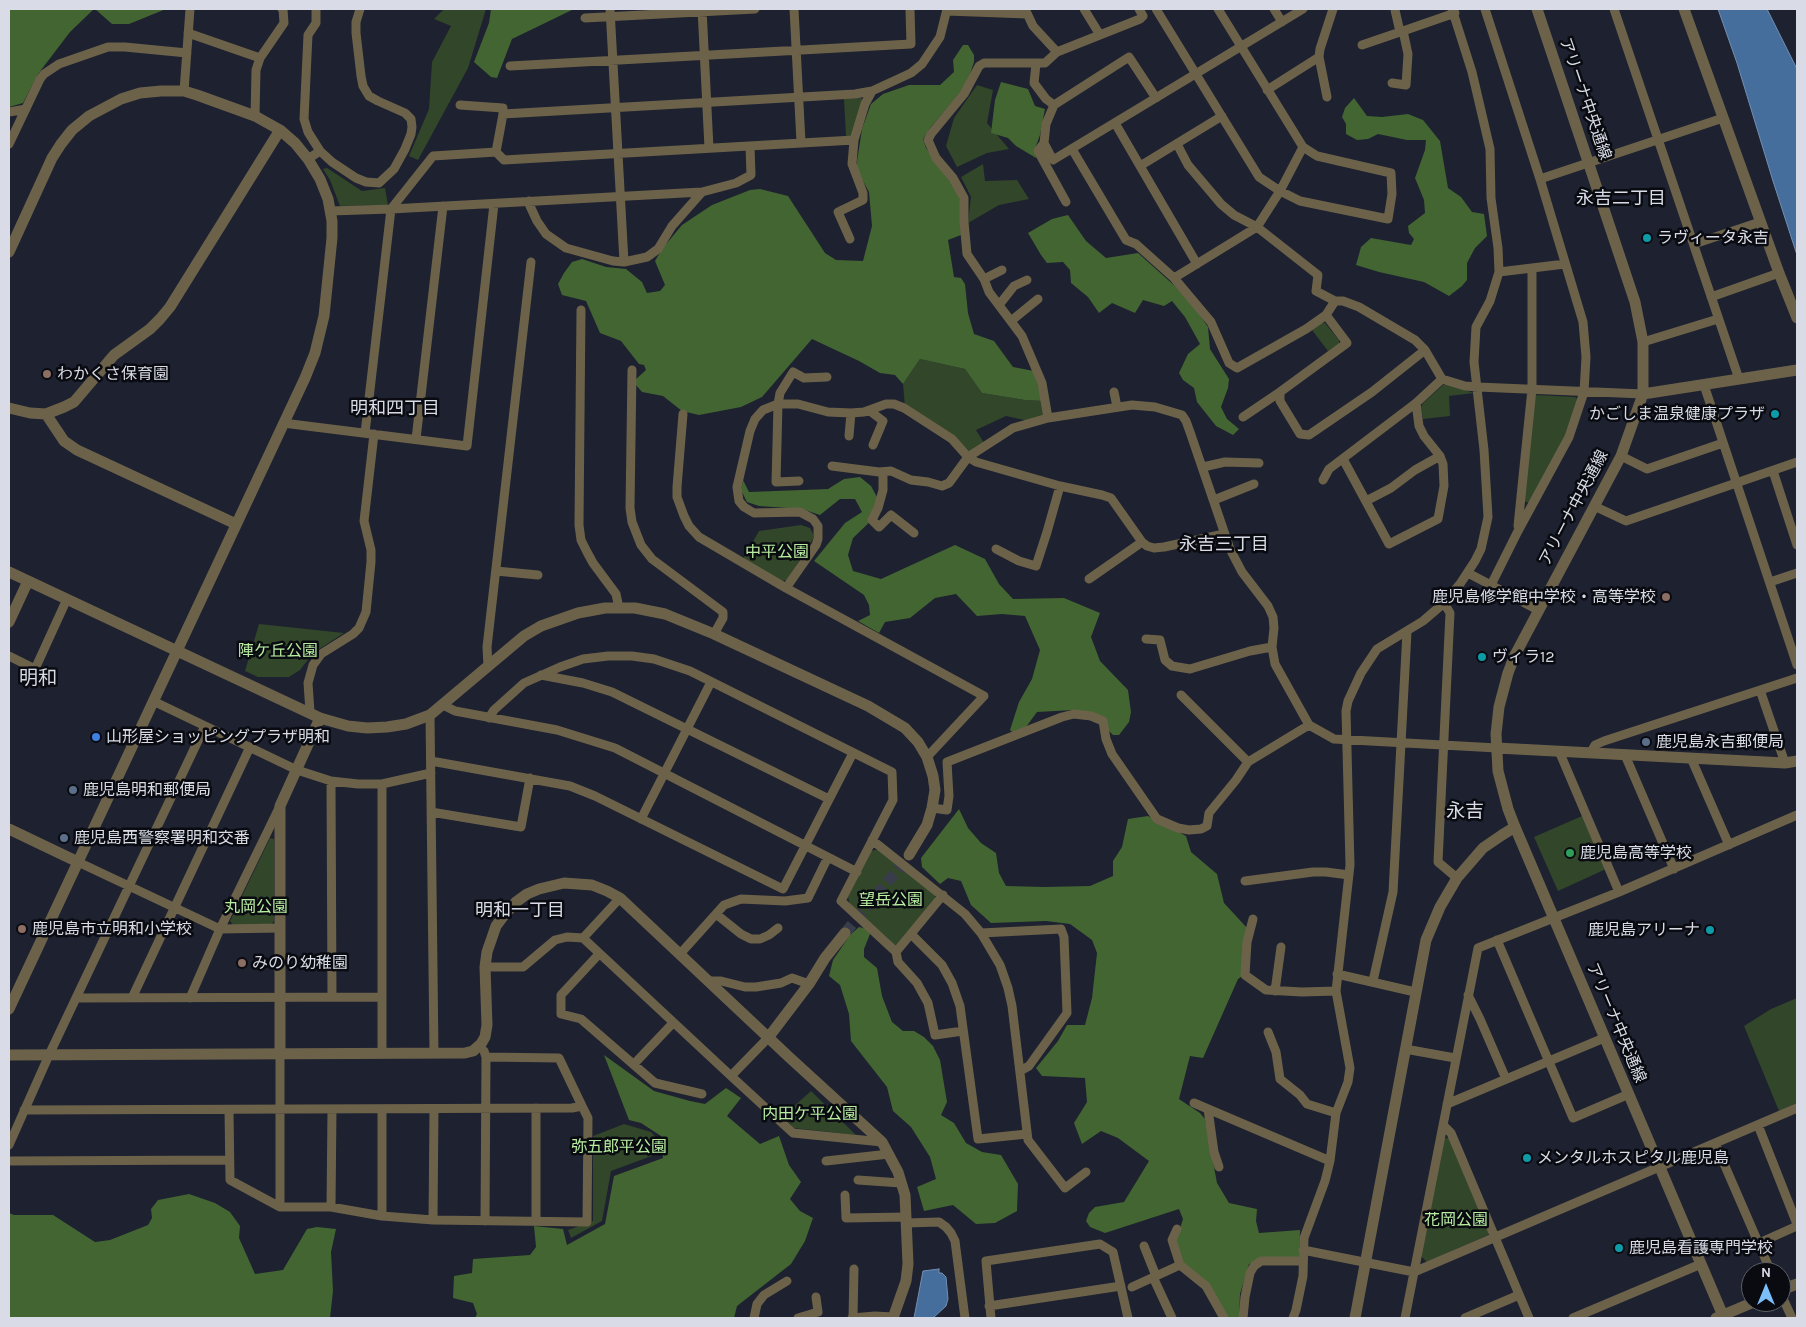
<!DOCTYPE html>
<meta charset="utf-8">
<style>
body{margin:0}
#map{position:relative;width:1806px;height:1327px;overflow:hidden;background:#1d2130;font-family:Karla,sans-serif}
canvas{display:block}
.frame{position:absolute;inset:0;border:10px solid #d9dce6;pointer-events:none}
.north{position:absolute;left:1741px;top:1262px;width:50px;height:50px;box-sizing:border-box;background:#090b11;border:1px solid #5c5f66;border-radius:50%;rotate:0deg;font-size:14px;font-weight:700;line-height:20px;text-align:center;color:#d9dce6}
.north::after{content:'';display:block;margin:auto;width:18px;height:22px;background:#7bbef8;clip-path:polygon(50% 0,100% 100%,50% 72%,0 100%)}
</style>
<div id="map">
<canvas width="1806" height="1327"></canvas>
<div class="frame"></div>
<div class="north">N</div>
</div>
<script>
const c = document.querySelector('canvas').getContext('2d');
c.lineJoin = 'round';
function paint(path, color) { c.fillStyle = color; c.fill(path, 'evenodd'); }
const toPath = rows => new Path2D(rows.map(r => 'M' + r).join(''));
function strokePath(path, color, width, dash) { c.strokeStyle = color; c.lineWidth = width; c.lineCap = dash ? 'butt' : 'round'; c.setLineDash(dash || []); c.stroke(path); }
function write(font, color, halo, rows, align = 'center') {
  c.font = font + ' Karla,"Noto Sans JP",sans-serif'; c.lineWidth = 5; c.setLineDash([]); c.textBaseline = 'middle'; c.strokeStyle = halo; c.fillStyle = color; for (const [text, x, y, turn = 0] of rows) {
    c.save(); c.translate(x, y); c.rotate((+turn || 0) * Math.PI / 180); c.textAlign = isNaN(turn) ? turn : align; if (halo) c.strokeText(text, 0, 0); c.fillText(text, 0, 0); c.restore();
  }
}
paint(toPath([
 [444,9,486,9,468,68,418,160,409,156,429,109,432,62,451,26,434,19],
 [977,85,993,90,987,123,1009,149,987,153,957,167,946,146,954,118],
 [861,98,864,101,853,133,851,136,846,136,844,99],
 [983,164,985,181,1017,180,1029,199,999,205,968,223,971,197,961,177],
 [327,168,362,191,385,188,388,205,340,206,330,180,323,169],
 [1321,322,1325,323,1339,340,1339,344,1328,351,1312,330],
 [920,359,965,369,982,393,1025,400,1043,401,1043,416,1029,421,1006,416,976,430,984,443,970,452,954,437,905,407,903,384],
 [1447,384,1474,393,1449,396,1450,416,1423,419,1421,407,1423,403,1443,385],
 [1537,395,1575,397,1578,400,1567,433,1530,503,1523,501,1534,397],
 [801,525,810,528,813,534,813,539,787,580,782,581,743,559,759,531],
 [259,624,344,633,313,653,300,670,289,677,258,677,245,671],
 [1582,816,1606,869,1558,891,1534,837],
 [270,838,274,839,274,921,271,925,233,925,230,921],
 [879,849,935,894,935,899,897,946,893,946,850,905,848,897,871,851],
 [1797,998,1797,1103,1779,1111,1744,1026,1771,1009],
 [811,1091,856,1135,794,1128,783,1116],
 [624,1124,651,1132,660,1142,657,1154,611,1171,602,1221,571,1238,568,1230,593,1221,593,1136],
 [1450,1137,1490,1232,1488,1235,1427,1262,1421,1256,1444,1139]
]), '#324629');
paint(toPath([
 [9,9,94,9,70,32,38,74,23,103,9,107],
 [95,9,166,9,129,24,112,24],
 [491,9,574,9,512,39,497,78,491,77,474,62,489,23],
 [963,45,968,45,974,55,974,62,970,74,963,89,930,128,923,139,926,148,956,189,960,200,961,235,948,240,954,277,961,278,965,284,968,313,974,334,994,341,1013,367,1034,371,1043,401,1025,400,982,393,965,369,920,359,903,384,895,375,880,373,859,361,812,339,762,397,741,407,699,415,682,411,663,396,642,392,636,385,635,380,646,370,644,365,639,364,621,341,600,333,586,301,562,295,558,284,564,273,572,262,582,259,606,267,626,269,642,282,647,293,660,291,665,285,655,261,662,249,682,225,712,205,750,190,760,189,788,196,825,253,836,260,863,261,872,226,869,192,856,168,862,129,871,104,883,94,909,85,940,85,954,72,953,60],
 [1001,82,1028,89,1035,106,1045,109,1040,135,1035,149,1036,158,1016,146,1008,138,991,133,995,100],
 [1354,98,1367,116,1382,117,1408,114,1423,120,1440,141,1448,188,1461,197,1472,212,1484,214,1487,236,1475,248,1467,263,1467,280,1462,286,1449,296,1424,282,1379,272,1356,265,1361,247,1371,238,1411,245,1414,239,1409,233,1408,226,1425,213,1424,200,1415,178,1425,150,1426,140,1407,140,1378,134,1368,139,1357,140,1346,134,1346,124,1342,117,1345,108],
 [1068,215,1086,241,1106,258,1138,253,1176,287,1197,311,1208,327,1210,349,1229,379,1228,388,1221,407,1227,419,1239,429,1233,435,1216,426,1197,402,1194,388,1183,380,1179,373,1188,354,1200,344,1185,317,1172,301,1164,306,1143,300,1135,313,1112,303,1099,313,1088,297,1071,283,1070,270,1063,262,1047,263,1041,255,1028,233,1052,219],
 [860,477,871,486,878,499,876,516,853,538,848,555,853,571,881,579,955,545,985,559,999,584,1013,599,1064,598,1100,613,1091,637,1100,661,1128,690,1131,712,1129,722,1119,735,1113,735,1107,729,1106,720,1074,710,1037,712,1018,738,1010,730,1019,702,1032,679,1040,650,1025,616,1002,614,977,616,956,594,935,598,910,618,885,622,879,633,858,621,870,615,869,605,864,595,814,561,845,523,862,512,855,499,840,499,820,515,802,509,759,506,747,502,741,490,743,480,749,492,828,489,844,479],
 [959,809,968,828,981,843,996,853,999,873,1006,886,1044,887,1090,886,1113,876,1113,861,1122,847,1128,819,1148,816,1186,836,1191,852,1217,874,1224,903,1248,929,1241,977,1238,979,1203,1058,1190,1056,1179,1099,1200,1113,1205,1119,1217,1183,1229,1203,1257,1209,1256,1221,1259,1233,1300,1230,1299,1258,1261,1260,1249,1264,1240,1294,1239,1318,1226,1318,1219,1301,1182,1263,1176,1241,1183,1219,1179,1209,1105,1233,1090,1227,1086,1221,1089,1213,1095,1207,1124,1202,1149,1161,1118,1138,1101,1131,1082,1144,1074,1123,1087,1102,1085,1078,1042,1076,1036,1068,1058,1041,1067,1025,1085,1025,1092,998,1097,953,1092,940,1070,924,1046,921,991,923,971,905,961,881,948,878,940,884,922,867,921,858],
 [859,927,867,929,870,934,864,949,864,957,877,968,882,996,892,1022,903,1031,914,1031,924,1037,933,1046,940,1060,947,1102,941,1115,954,1123,966,1143,982,1152,1001,1155,1018,1184,1017,1211,995,1223,976,1224,953,1205,924,1211,917,1187,936,1179,930,1157,911,1127,893,1111,887,1087,851,1041,849,1014,840,985,829,976,833,960,850,935],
 [604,1055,654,1091,690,1101,705,1104,726,1088,741,1098,727,1116,760,1144,779,1136,789,1165,801,1182,790,1199,800,1211,813,1218,805,1241,791,1264,737,1306,734,1318,475,1318,477,1314,473,1303,453,1298,454,1276,472,1273,473,1259,530,1255,536,1247,534,1226,563,1229,567,1245,605,1224,614,1176,663,1158,661,1136,641,1123,629,1120],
 [189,1194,215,1203,230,1212,240,1226,239,1238,255,1274,283,1270,307,1229,317,1227,336,1229,331,1252,333,1291,330,1318,9,1318,9,1213,14,1215,53,1215,95,1242,110,1240,148,1225,152,1218,151,1209,158,1200]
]), '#436532');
const water = toPath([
 [1718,9,1767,9,1797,69,1797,255,1773,181,1737,63,1718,9],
 [939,1269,939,1273,942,1273,946,1277,948,1299,946,1306,933,1318,914,1318,923,1271,939,1269]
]);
paint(water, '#466e9c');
strokePath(water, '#728fb2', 1);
strokePath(toPath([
 [845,933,908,857]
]), '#393d4b', 11, [11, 5.5]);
strokePath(toPath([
 [316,9,316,23,308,35,304,119,308,132,320,151],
 [610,9,624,262],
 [702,9,709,148],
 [794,9,801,142],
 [1025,9,1033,26,1057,52,1045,63,984,63,979,66,964,94,931,134,928,140,936,158,953,178,964,198,964,222,967,254,984,279,989,292,1022,336,1042,383,1048,418],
 [1084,9,1100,35],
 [1156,9,1259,177,1280,191,1300,201,1388,219,1392,194,1391,173,1317,156,1303,147,1218,9],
 [1274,9,1282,22],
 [1485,9,1540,179,1583,322,1586,357,1584,392,1569,437,1518,531,1491,585],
 [1614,9,1739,379],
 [1395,10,1400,32],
 [947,11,1027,14],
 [585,18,755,9],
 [188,33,260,58],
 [1362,45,1403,31],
 [1057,52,1140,19,1143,16,1139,9],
 [1036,64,1034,83,1046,99,1054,105,1046,124,1044,143,1053,160,1303,9],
 [510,66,911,44,910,9],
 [1392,83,1406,85,1408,54,1403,31,1455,13],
 [1267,90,1319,57],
 [184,91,190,9],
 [1327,97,1319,57,1320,49,1333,9],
 [460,105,503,108,503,114],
 [1054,105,1129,57,1156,98],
 [9,112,26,109],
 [255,116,256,70,260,58,284,23,283,9,282,9],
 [1115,123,1197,264],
 [854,140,504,160,496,152,503,114,855,94,872,91,911,73,922,64,940,37,947,9],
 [1044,143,1038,151,1066,202],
 [9,144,40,79,44,74,59,64,108,47,125,47,187,53],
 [1177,144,1188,165,1221,204,1234,215,1257,227,1318,275,1316,291,1335,301,1343,301,1359,307,1415,340,1425,350,1442,379,1465,386,1478,387,1643,394],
 [1072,149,1126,240,1136,244,1174,278,1211,322,1229,363,1237,368,1306,329,1326,315,1335,301],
 [308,159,320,151,332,162,356,178,366,182,379,183,394,169,405,149,411,134,412,127,411,119,405,113,378,101,369,96,363,86,361,76,356,33,356,22,360,9],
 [1140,166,1222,116],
 [1540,179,1723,118],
 [529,201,530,206,537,221,546,234,566,248,613,261,624,262,647,257,658,249,672,226,702,192],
 [331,211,391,209,702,192,736,183,751,175,750,146],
 [850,239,838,212,863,200,863,193,852,164,854,140,865,104,872,91],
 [1694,244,1760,222],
 [1499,272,1565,264],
 [1174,278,1257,227,1280,191,1303,147],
 [984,279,1002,270],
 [1711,297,1779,273],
 [999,305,1014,286,1027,280],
 [581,310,579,525,581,540,587,552,593,563,616,594,619,608],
 [1326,315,1347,343,1280,392,1280,401,1300,434,1309,435,1372,392,1425,350],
 [1011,321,1038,299],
 [1643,342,1718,319],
 [632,370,630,508,632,522,641,545,652,559,723,612,723,618,714,634],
 [1704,385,1797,665],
 [1114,392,1117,407],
 [870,411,883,421,873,445],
 [683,414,677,487,677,497,684,516,689,526,699,537,786,588,984,696,927,757],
 [1243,417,1280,392],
 [283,423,467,446,494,204],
 [365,433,391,209,433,156,496,152],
 [849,436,851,413],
 [416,439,443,206],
 [1621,456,1647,469,1723,443],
 [1343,459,1389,544,1438,519,1444,486,1443,464,1440,456,1424,436,1419,426,1416,403],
 [832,466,879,472,891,471,911,480,928,482,942,486,949,483,968,457,1013,428,1048,418,1132,405,1155,407,1182,415,1186,421,1190,432,1230,549,1242,572,1268,606,1273,617,1274,628,1272,647,1275,664,1309,725,1334,739,1497,748],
 [1203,467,1225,462,1259,463],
 [1773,471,1797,545],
 [883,472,883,490,878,508,872,520,879,527,891,515,914,533],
 [1323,480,1329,469,1416,403,1442,379],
 [799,481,776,482,778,404,780,393,793,372,804,378,827,377],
 [1214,500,1254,484],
 [1366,501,1391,488,1415,470,1440,456],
 [1594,506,1626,521,1797,462],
 [1518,526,1532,389,1532,269],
 [996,549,1019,561,1036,566,1047,532,1060,486],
 [496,571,538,575],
 [1468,573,1538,610],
 [1089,579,1142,542],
 [1770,582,1797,573],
 [786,588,816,545,818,539,818,526,813,519,800,512,754,513,744,507,739,501,737,487,750,431,755,419,763,410,778,404,798,404,828,412,851,413,864,412,886,404,894,404,904,408,952,439,968,457,976,462,1060,486,1102,495,1111,498,1142,542,1147,546,1154,548,1164,547,1224,534],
 [1444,603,1450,613,1438,862,1457,878],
 [1146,639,1160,640,1165,660,1172,666,1190,669,1250,651,1272,647],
 [9,656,35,669,67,599],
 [488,666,487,647,531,262],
 [541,675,583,683,612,692,829,799],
 [1760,690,1785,763],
 [1181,695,1248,762],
 [153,701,297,770,331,781,358,784,382,784,431,773],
 [443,705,455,711,557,730,615,748,857,872],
 [310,712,308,683,313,665,321,654,353,634,359,628,366,612,371,562,371,550,364,521,374,434],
 [430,715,434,1053],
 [489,718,494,710,524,683,560,667,583,659,608,656,632,656,654,659,690,671,892,772,893,800,841,901,896,952],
 [1559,751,1619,892],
 [1591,752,1595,745,1604,741,1797,678],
 [1625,755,1674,869],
 [1691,758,1729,845],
 [431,761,570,786,595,796,783,889,853,753],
 [331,781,332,997],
 [382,784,382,1053],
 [932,808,947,810,949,796,947,762,1062,717,1074,714,1091,716,1103,721,1106,739,1112,754,1157,819,1178,828,1189,830,1201,829,1207,826,1209,813,1236,780,1248,762,1309,725],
 [431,812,521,827,530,778],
 [641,819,711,682],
 [872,840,965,914,981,933,1000,965,1008,988,1012,1006,1028,1140,1065,1188,1086,1172],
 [78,862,220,929,280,928],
 [1245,881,1313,872,1326,872,1349,875],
 [943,895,896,952,898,962,917,983,928,1003,935,1035,963,1031],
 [716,914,741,934,751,939,760,939,769,935,778,928],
 [1253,919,1247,942,1245,975,1266,990,1302,992,1336,991],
 [981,933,1061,929,1064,937,1067,1013,1029,1066,1020,1071],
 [912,935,942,965,952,983,960,1006,978,1139,1027,1134],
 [583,938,620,898],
 [1497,940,1573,1118,1629,1094],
 [599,954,561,995,561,1014,581,1019,655,1083,702,1094],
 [680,954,724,905,741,899,785,901,808,898,828,857],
 [485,967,523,967,555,940,567,937,583,938,731,1076,793,1133,882,1142],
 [1337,974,1415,992],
 [708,981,721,981,745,987,756,987,781,983,792,978,809,984],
 [1373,981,1393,892,1407,632],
 [1275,991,1281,947],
 [1468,995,1480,1019,1506,1079],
 [76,998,382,997],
 [132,998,250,747],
 [190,998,220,929,280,806],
 [1268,1032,1276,1052,1280,1079,1300,1095,1307,1104,1336,1113],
 [1405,1049,1455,1058],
 [484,1051,486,1057,559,1058,582,1106],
 [280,1053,280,1207],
 [634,1064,673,1023],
 [731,1076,768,1038],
 [1194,1103,1330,1161],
 [1447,1104,1604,1038],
 [536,1108,536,1221],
 [382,1109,382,1216],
 [1208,1109,1214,1152,1219,1167],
 [24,1110,572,1108,582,1106,588,1118,587,1222,433,1220,382,1216,331,1207,280,1207,230,1180,229,1110],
 [1443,1125,1451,1133,1529,1318],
 [1758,1125,1797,1224],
 [1715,1143,1771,1272],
 [9,1145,49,1055,205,726],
 [9,1161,229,1160],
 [826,1161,889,1154],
 [858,1180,901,1183],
 [845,1195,846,1218,906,1217],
 [331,1207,332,1109],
 [433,1220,434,1109],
 [485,1221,486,1057],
 [906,1223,939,1222,946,1227,951,1233,955,1241,965,1318],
 [1177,1229,1172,1240,1180,1265,1206,1286,1224,1318],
 [1759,1243,1797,1226],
 [1144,1246,1156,1276],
 [1303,1250,1414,1272,1797,1108],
 [1153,1277,1172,1318],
 [1132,1287,1180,1265],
 [1781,1294,1792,1318],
 [989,1306,1121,1286],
 [754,1318,757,1304,764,1295,787,1281],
 [798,1318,818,1312,816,1297],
 [852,1318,875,1316,893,1317],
 [853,1318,854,1269],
 [991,1318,986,1261,1100,1244,1113,1252,1128,1318],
 [1243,1318,1245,1297,1250,1273,1254,1266,1261,1261,1303,1261],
 [1293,1318,1296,1310,1303,1276,1304,1238,1325,1181,1330,1161,1336,1113,1348,1082,1350,1068,1336,991,1350,865,1346,711,1348,701,1361,673,1377,649,1423,621,1444,603,1460,584,1475,561,1481,549,1488,517,1484,450,1474,362,1476,327,1490,301,1499,272,1498,248,1491,198,1490,149,1472,72,1452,9],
 [1405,1318,1478,948,1619,892,1797,815],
 [1465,1318,1519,1295],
 [1573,1318,1701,1264]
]), '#6c624a', 9);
strokePath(toPath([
 [1537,9,1635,302,1643,342,1643,394,1621,456,1515,655,1508,673,1499,707,1496,734,1498,771,1508,809,1515,827,1724,1318],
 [1684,9,1779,273,1797,318],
 [9,252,52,158,61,144,72,130,89,116,121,99,140,93,161,91,184,91,197,95,255,116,280,130,295,143,308,159,320,179,328,199,332,221,332,238,324,316,315,353,305,378,9,1009],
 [1643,394,1797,370],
 [9,408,30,413,46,414,64,407,74,402,114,355,150,329,160,319,170,307,280,130],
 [46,414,64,441,77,450,236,524],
 [9,572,320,718,348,726,367,728,387,727,406,724,430,715,524,636,541,626,578,613,605,608,635,608,665,614,714,634,868,706,905,728,918,742,927,757,933,776,935,790,932,808,927,825,909,855],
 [9,622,28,581],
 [1497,748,1785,763,1797,761],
 [9,829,78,862],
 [768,1038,809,984,825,958,845,933],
 [280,1053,280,806,320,718],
 [9,1055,465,1053,473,1051,481,1044,485,1037,487,1025,485,967,487,952,496,926,505,914,516,902,527,894,539,889,564,883,592,885,607,891,620,898,789,1057,882,1142,898,1172,905,1195,908,1264,906,1281,893,1318],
 [1781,1290,1797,1284],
 [1355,1318,1426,940,1440,907,1457,878,1483,848,1502,835,1515,827],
 [1716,1318,1754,1302]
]), '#6c624a', 11);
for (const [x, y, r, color] of [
 [1647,238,5,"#0f9aa8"],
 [47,374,5,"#8d6e63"],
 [1775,414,5,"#0f9aa8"],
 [1666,597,5,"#8d6e63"],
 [1482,657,5,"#0f9aa8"],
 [96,737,5,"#3f7fe0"],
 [1646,742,5,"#5c6f8a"],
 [73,790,5,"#5c6f8a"],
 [64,838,5,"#5c6f8a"],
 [1570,853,5,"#2e9e5b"],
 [22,929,5,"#8d6e63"],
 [1710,930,5,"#0f9aa8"],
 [242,963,5,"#8d6e63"],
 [1527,1158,5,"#0f9aa8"],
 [1619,1248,5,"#0f9aa8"]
]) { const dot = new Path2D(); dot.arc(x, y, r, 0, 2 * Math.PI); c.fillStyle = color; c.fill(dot); strokePath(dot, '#090b11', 2); }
write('16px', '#d9dce6', '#090b11', [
 ["アリーナ中央通線",1585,99,71],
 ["アリーナ中央通線",1574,508,-62],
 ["アリーナ中央通線",1616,1023,67]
]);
write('16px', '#d9dce6', '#090b11', [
 ["ラヴィータ永吉",1657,238],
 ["わかくさ保育園",57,374],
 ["かごしま温泉健康プラザ",1765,414,"right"],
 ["鹿児島修学館中学校・高等学校",1656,597,"right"],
 ["ヴィラ12",1492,657],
 ["山形屋ショッピングプラザ明和",106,737],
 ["鹿児島永吉郵便局",1656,742],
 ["鹿児島明和郵便局",83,790],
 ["鹿児島西警察署明和交番",74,838],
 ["鹿児島高等学校",1580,853],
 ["鹿児島市立明和小学校",32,929],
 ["鹿児島アリーナ",1700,930,"right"],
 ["みのり幼稚園",252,963],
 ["メンタルホスピタル鹿児島",1537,1158],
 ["鹿児島看護専門学校",1629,1248]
], 'left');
write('16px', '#b8eda0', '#090b11', [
 ["中平公園",777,552],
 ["陣ケ丘公園",278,651],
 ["望岳公園",891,900],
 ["丸岡公園",256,907],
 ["内田ケ平公園",810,1114],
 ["弥五郎平公園",619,1147],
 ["花岡公園",1456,1220]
]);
write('18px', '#d9dce6', '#090b11', [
 ["永吉二丁目",1621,199],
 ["明和四丁目",395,409],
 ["永吉三丁目",1224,545],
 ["明和一丁目",520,911]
]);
write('19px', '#d9dce6', '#090b11', [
 ["明和",38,679],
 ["永吉",1465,812]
]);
</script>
